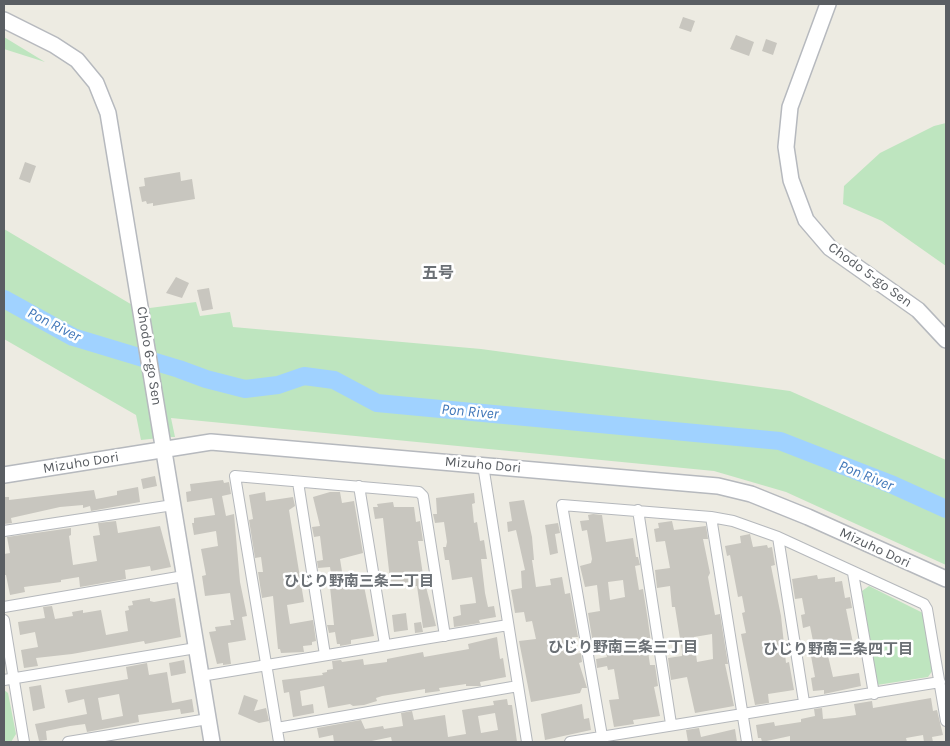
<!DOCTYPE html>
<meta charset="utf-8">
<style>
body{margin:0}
#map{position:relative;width:950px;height:746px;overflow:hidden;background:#edebe2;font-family:Karla,sans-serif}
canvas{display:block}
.frame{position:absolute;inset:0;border:5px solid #5a5e63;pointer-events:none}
</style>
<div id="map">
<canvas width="950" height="746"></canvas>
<div class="frame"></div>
</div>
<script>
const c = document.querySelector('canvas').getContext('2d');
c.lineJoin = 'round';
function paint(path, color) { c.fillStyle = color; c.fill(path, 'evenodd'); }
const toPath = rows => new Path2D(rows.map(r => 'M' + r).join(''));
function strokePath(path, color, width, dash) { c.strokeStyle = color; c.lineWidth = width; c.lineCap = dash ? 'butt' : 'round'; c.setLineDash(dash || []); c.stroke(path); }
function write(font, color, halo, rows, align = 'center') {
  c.font = font + ' Karla,"Noto Sans JP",sans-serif'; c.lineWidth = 5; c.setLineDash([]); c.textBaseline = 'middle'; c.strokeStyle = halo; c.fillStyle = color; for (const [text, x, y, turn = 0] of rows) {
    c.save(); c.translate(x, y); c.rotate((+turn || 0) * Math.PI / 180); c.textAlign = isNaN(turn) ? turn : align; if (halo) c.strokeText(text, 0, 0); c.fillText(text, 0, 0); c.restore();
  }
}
paint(toPath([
 [4,37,45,62,4,49],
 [946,123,946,266,882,221,843,204,844,186,880,153,934,126],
 [4,229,134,306,159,438,141,440,136,415,4,339],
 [196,302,200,316,230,312,233,327,481,349,790,391,946,460,946,565,786,492,714,471,171,418,175,437,162,437,142,309],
 [869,586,923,613,933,670,928,677,877,685,862,591],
 [4,690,8,693,16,734,11,742,4,742]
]), '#bee5bf');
strokePath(toPath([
 [4,299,73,337,179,369,206,379,245,389,278,385,304,376,334,380,377,403,780,441,893,485,946,509]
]), '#a0d2ff', 18);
paint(toPath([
 [683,17,695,21,691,32,679,28],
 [736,35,754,42,749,56,730,49],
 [766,39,777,43,773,55,762,51],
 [25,162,36,166,30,183,19,179],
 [180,172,181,181,192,179,195,199,153,206,153,203,147,204,146,201,142,202,139,187,145,186,144,178],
 [176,277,189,283,182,298,166,293],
 [209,288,213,309,202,311,197,290],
 [155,476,157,486,143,489,141,479],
 [223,480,224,483,229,482,231,494,222,496,226,516,234,514,240,582,247,616,242,617,246,640,228,643,231,664,223,665,223,663,217,664,209,632,216,631,215,627,231,625,230,620,234,620,230,593,205,596,202,576,206,575,201,549,218,546,216,531,194,535,192,523,194,523,194,518,215,515,212,498,187,502,186,492,191,491,190,484],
 [138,487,140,502,91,511,90,506,83,508,83,505,60,507,11,518,12,523,4,524,4,497,9,497,9,500,94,490,96,499,117,495,117,491],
 [265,492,266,501,293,497,295,506,289,510,304,602,287,605,290,624,313,620,316,641,312,642,312,645,303,646,304,652,281,653,280,649,278,649,273,596,262,598,258,572,263,572,261,557,255,558,249,520,253,519,249,495],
 [330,492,340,492,342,503,354,501,363,553,340,559,344,584,363,581,374,636,351,640,351,644,340,646,340,644,337,644,335,632,329,633,327,625,334,625,330,587,333,586,330,567,318,568,317,561,323,560,320,536,314,537,312,527,320,526,313,497],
 [474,493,475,503,472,504,474,523,477,522,480,541,484,540,487,559,481,559,485,593,488,607,494,606,496,617,479,620,480,623,454,627,453,617,461,615,460,605,476,603,475,595,472,577,452,580,449,560,445,560,443,547,446,547,447,542,444,522,435,523,433,514,437,514,436,498],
 [524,500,532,537,534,560,532,560,536,587,551,585,550,579,562,577,565,594,570,593,578,637,572,637,574,654,581,653,582,662,579,663,587,688,582,688,580,693,531,702,519,641,536,639,532,621,526,622,524,612,515,613,511,590,522,588,521,571,525,570,516,530,508,532,507,522,512,521,509,502],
 [393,502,394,507,414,507,416,522,420,521,423,541,418,541,423,575,436,626,423,628,417,586,391,588,383,518,375,519,373,507,378,507,377,504],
 [593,514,602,515,606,542,633,538,636,557,638,557,640,565,635,566,639,590,643,589,648,621,651,643,647,644,650,665,655,665,658,686,654,687,660,716,633,720,634,724,614,727,609,700,619,699,614,669,608,670,607,666,597,668,596,659,607,657,604,643,593,644,588,613,600,611,597,585,585,587,580,566,591,563,592,559,587,530,582,531,580,521,589,520,588,515],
 [623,580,625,597,610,600,608,582],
 [116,521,118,533,160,526,171,567,151,571,150,566,125,570,126,579,80,587,79,577,61,580,61,582,24,587,25,592,10,595,6,575,4,575,4,554,10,553,7,537,71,528,71,535,69,536,73,565,97,561,93,536,100,535,98,523],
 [672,521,674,530,706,526,708,539,703,539,710,573,708,577,715,615,720,614,728,664,725,664,734,706,695,713,687,677,671,680,668,658,682,656,682,651,675,607,672,607,670,586,657,588,655,570,670,568,665,541,656,542,654,529,659,528,658,523],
 [712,634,713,659,697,662,694,637],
 [558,523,560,533,555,534,558,553,550,555,545,525],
 [750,534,753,547,767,545,768,548,772,547,775,565,771,566,781,616,786,663,789,662,794,690,768,694,769,703,755,705,741,634,746,633,742,613,745,612,742,596,738,597,730,555,727,556,725,546,741,543,740,536],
 [817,575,818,579,835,577,835,582,842,581,845,598,850,597,852,608,846,609,853,643,843,645,842,640,825,643,833,677,859,673,861,686,824,694,824,690,813,691,811,678,815,677,811,656,806,656,803,643,813,641,810,626,803,628,801,615,805,614,802,598,795,599,792,579],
 [150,598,150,601,154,602,175,598,181,637,145,644,144,641,72,654,36,658,38,666,24,668,21,650,38,647,35,632,20,635,18,622,45,618,43,607,52,606,55,619,73,616,72,612,83,610,83,613,101,610,106,635,128,631,125,611,129,610,128,606,133,605,132,601],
 [406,613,408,630,394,632,392,615],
 [421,622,423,632,415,633,414,623],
 [497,637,500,659,503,658,506,677,480,682,481,686,466,686,466,684,439,688,440,691,425,693,425,689,382,696,376,698,377,701,364,705,353,706,350,704,328,708,324,686,300,691,302,706,313,704,314,713,293,717,289,692,284,693,282,680,323,675,322,673,327,672,327,670,333,669,332,661,341,660,342,662,363,659,364,665,387,662,387,659,423,652,424,657,469,649,468,644],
 [184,660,186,673,171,676,169,663],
 [147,663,149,675,167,672,172,703,192,699,194,712,181,714,180,709,138,715,139,722,87,732,85,724,70,726,46,731,47,740,39,741,35,724,87,714,84,699,68,703,65,690,128,679,126,667],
 [119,694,123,716,102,720,98,698],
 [41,685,45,708,33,711,29,687],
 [244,695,258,700,254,711,266,708,269,721,259,723,238,714],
 [931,698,933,711,937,710,943,735,932,737,933,742,924,742,923,735,906,738,907,742,790,742,790,736,762,742,761,738,758,738,756,725,774,722,775,726,801,722,801,719,815,716,814,709,822,708,823,719,835,718,856,715,854,704,872,701,873,708],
 [507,699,508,705,512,705,517,742,392,742,391,737,367,742,334,742,333,735,319,738,317,728,361,720,365,729,383,726,384,729,403,726,401,713,412,711,414,720,445,715,448,737,466,734,462,710,494,705,493,701],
 [495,713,498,730,481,733,478,716],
 [582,704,584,719,589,718,591,730,545,740,541,714],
 [699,728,701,737,735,729,737,742,688,742,686,730]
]), '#c8c6bf');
const street = toPath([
 [483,465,527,742],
 [298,482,325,655],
 [359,486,385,645],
 [638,510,671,724],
 [711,517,747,742],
 [4,531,173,505],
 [778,537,804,702],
 [853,573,874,694],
 [4,607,184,576],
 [4,620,24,742],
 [201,676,508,625],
 [4,680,196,648],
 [277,728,518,686],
 [602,736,562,505,711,517,733,521,778,537,924,604,927,609,946,721],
 [68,742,208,719],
 [279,742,235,476,419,492,423,496,445,636],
 [570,742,940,682]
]);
const secondary = toPath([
 [828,4,790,107,786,147,791,180,806,220,830,248,918,310,946,340],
 [4,20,54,45,77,60,96,83,108,113,212,742],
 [4,475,211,442,718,486,751,494,808,517,946,579]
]);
strokePath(street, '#b5b8bc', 12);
strokePath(secondary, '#b6b9be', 18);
strokePath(street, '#fff', 10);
strokePath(secondary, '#fff', 15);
write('14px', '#5a5e63', '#fff', [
 ["Chodo 5-go Sen",870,275,36],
 ["Chodo 6-go Sen",149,356,81],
 ["Mizuho Dori",81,463,-9],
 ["Mizuho Dori",483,465,5],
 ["Mizuho Dori",875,548,25]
]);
write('italic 15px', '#4077b9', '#fff', [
 ["Pon River",54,325,27],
 ["Pon River",470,412,5],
 ["Pon River",866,476,22]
]);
write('bold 15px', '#6b7075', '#fff', [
 ["ひじり野南三条二丁目",359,582],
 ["ひじり野南三条三丁目",623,648],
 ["ひじり野南三条四丁目",838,650]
]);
write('bold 16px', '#6b7075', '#fff', [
 ["五号",438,273]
]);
</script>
